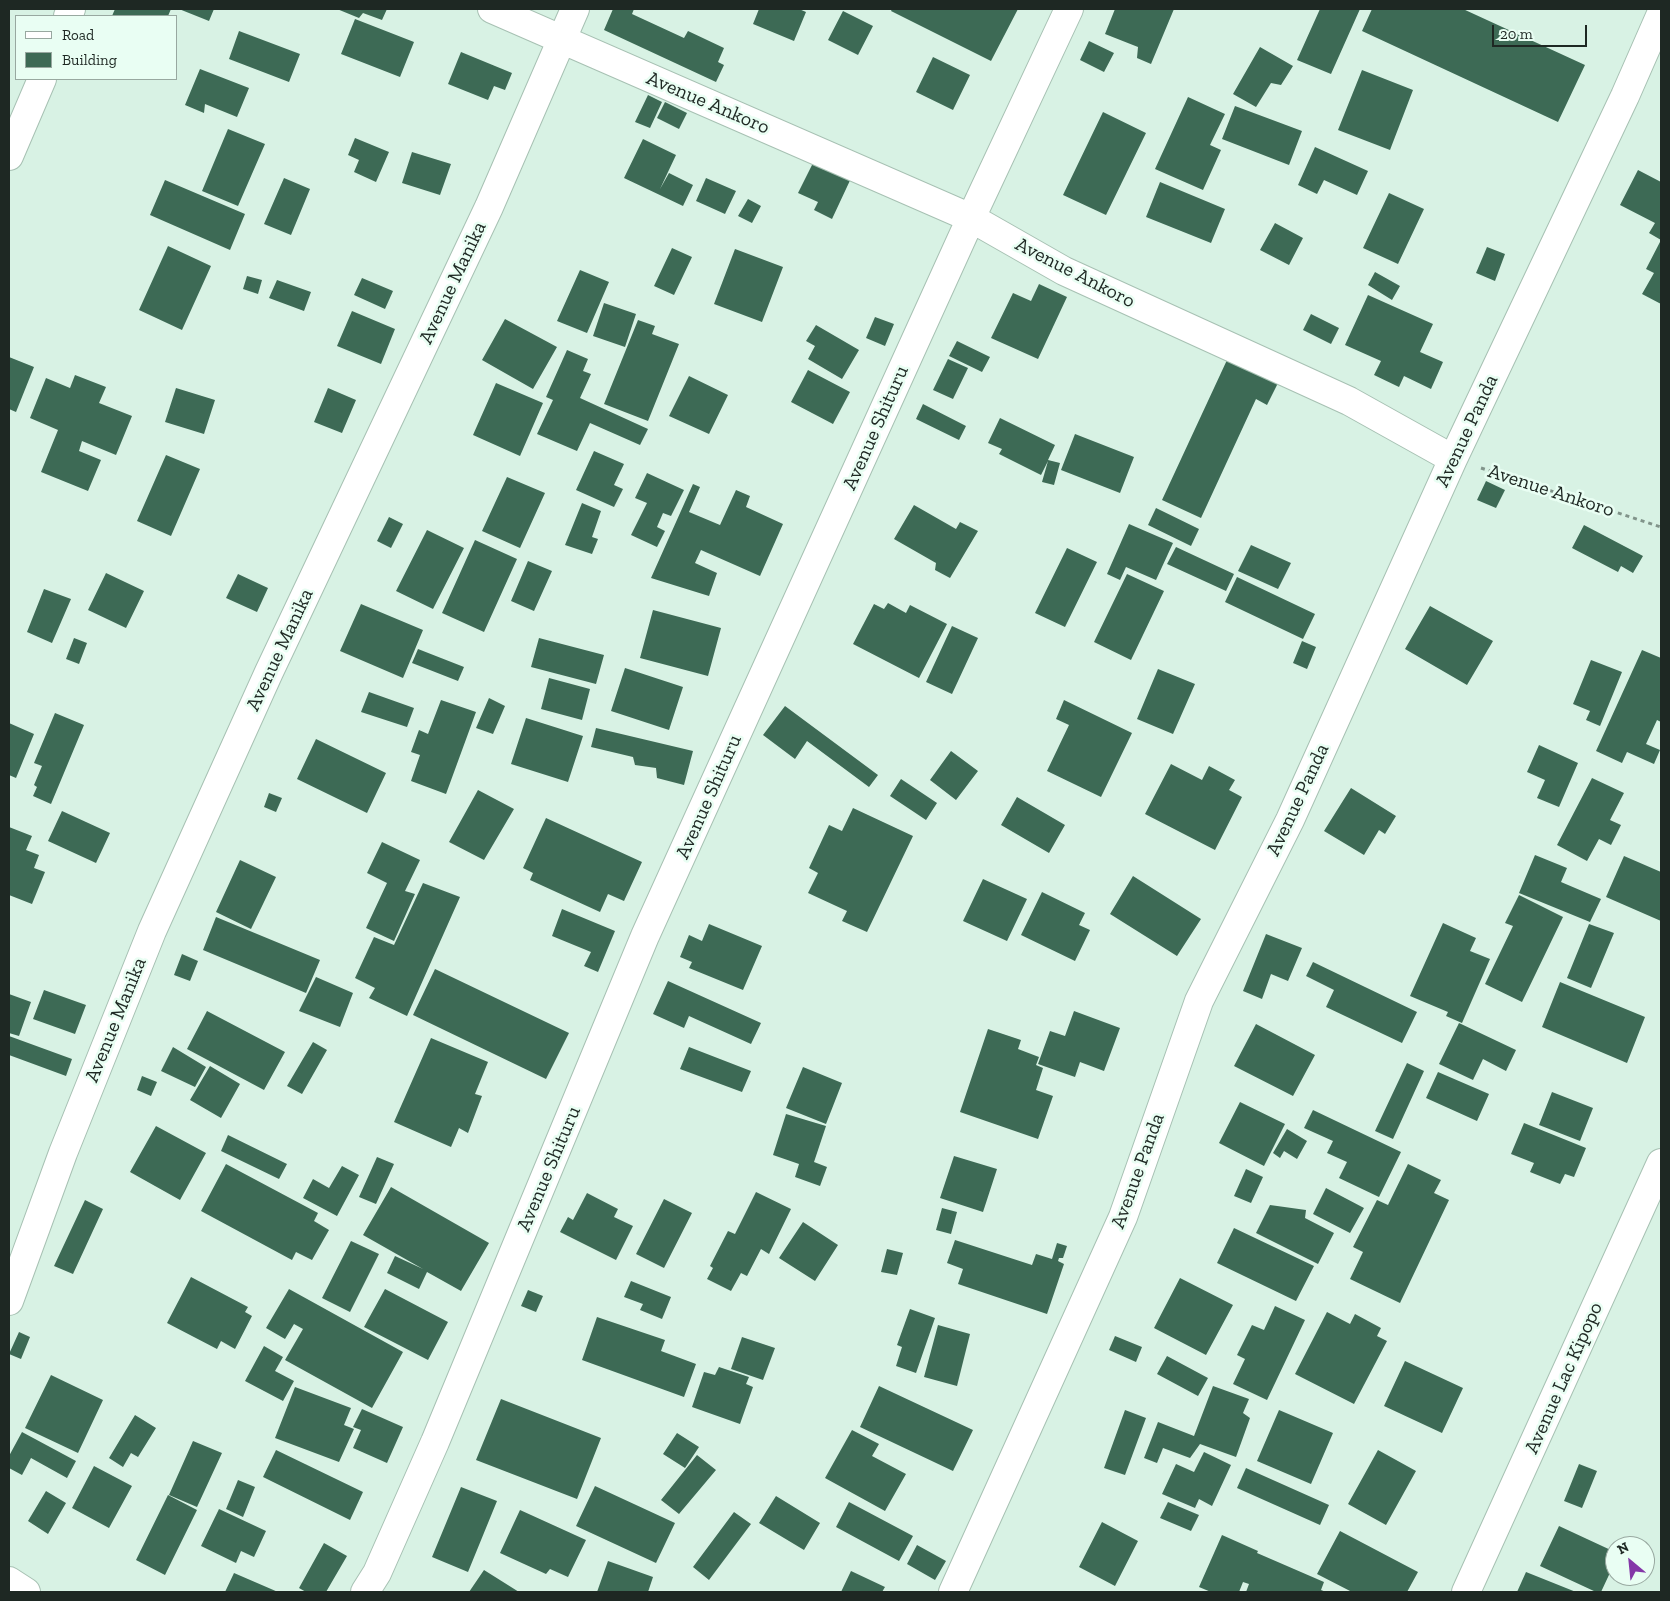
<!DOCTYPE html>
<style>
body{margin:0}
#map{position:relative;width:1670px;height:1601px;overflow:hidden;background:#d8f2e4;font-family:"Zilla Slab",serif}
canvas{display:block}
.frame{position:absolute;inset:0;border:10px solid #1e2823;pointer-events:none}
.legend{position:absolute;left:15px;top:15px;width:162px;height:65px;box-sizing:border-box;background:#e9fef3;border:1px solid #98a8a0;margin:0;padding:6px 9px;list-style:none;font-size:15px;color:#1e2823}
.legend li{display:flex;align-items:center;gap:10px;height:25px}
.legend b{width:25px;border:1px solid #98a8a0}
.north{position:absolute;left:1605px;top:1536px;width:50px;height:50px;box-sizing:border-box;background:#e9fef3;border:1px solid #98a8a0;border-radius:50%;rotate:332deg;font-size:14px;font-weight:700;line-height:20px;text-align:center;color:#1e2823}
.north::after{content:'';display:block;margin:auto;width:18px;height:22px;background:#8437a8;clip-path:polygon(50% 0,100% 100%,50% 72%,0 100%)}
.scale{position:absolute;left:1492px;top:25px;width:95px;height:22px;box-sizing:border-box;border:2px solid #1e2823;border-top:0;padding-left:6px;font-size:15px;line-height:18px;white-space:nowrap;color:#1e2823;-webkit-text-stroke:4px #e9fef3;paint-order:stroke}
</style>
<div id="map">
<canvas width="1670" height="1601"></canvas>
<div class="frame"></div>
<ul class="legend">
<li><b style="height:6px;background:#fff"></b>Road</li>
<li><b style="height:14px;background:#3d6a55"></b>Building</li>
</ul>
<div class="north">N</div>
<div class="scale">20 m</div>
</div>
<script>
const c = document.querySelector('canvas').getContext('2d');
c.lineJoin = 'round';
function paint(path, color) { c.fillStyle = color; c.fill(path, 'evenodd'); }
const toPath = rows => new Path2D(rows.map(r => 'M' + r).join(''));
function strokePath(path, color, width, dash) { c.strokeStyle = color; c.lineWidth = width; c.lineCap = dash ? 'butt' : 'round'; c.setLineDash(dash || []); c.stroke(path); }
function write(font, color, halo, rows, align = 'center') {
  c.font = font + ' "Zilla Slab",serif'; c.lineWidth = 5; c.setLineDash([]); c.textBaseline = 'middle'; c.strokeStyle = halo; c.fillStyle = color; for (const [text, x, y, turn = 0] of rows) {
    c.save(); c.translate(x, y); c.rotate((+turn || 0) * Math.PI / 180); c.textAlign = isNaN(turn) ? turn : align; if (halo) c.strokeText(text, 0, 0); c.fillText(text, 0, 0); c.restore();
  }
}
paint(toPath([
 [115,9,171,9,168,16,112,16],
 [179,9,214,9,209,21],
 [337,9,387,9,382,20,363,13,359,18],
 [613,9,634,9,632,14,684,38,688,31,724,48,718,62,724,65,716,82,604,30],
 [759,9,799,9,806,12,794,41,753,24],
 [892,9,1018,9,991,61,891,11],
 [1115,9,1174,9,1151,64,1137,58,1138,47,1105,34],
 [1320,9,1360,9,1331,74,1297,60],
 [1372,9,1463,9,1585,65,1558,122,1362,31],
 [843,11,873,26,858,55,828,40],
 [355,19,414,42,400,77,341,54],
 [239,31,300,54,289,82,229,59],
 [1089,41,1114,53,1104,72,1080,60],
 [1260,47,1293,66,1281,85,1271,83,1256,107,1233,94],
 [461,52,512,73,505,90,494,86,488,100,448,84],
 [933,57,970,75,953,110,916,92],
 [200,69,249,88,237,117,205,104,204,113,185,105],
 [1362,70,1413,90,1390,150,1338,130],
 [648,95,662,102,650,128,635,122],
 [1188,97,1225,114,1210,145,1221,150,1203,190,1155,169],
 [665,102,687,113,679,129,657,118],
 [1235,106,1302,131,1289,165,1222,139],
 [1103,112,1146,133,1106,215,1063,195],
 [228,129,265,144,238,206,202,191],
 [355,138,389,152,376,182,354,172,359,160,348,155],
 [643,139,676,155,660,189,669,173,693,185,683,206,624,178],
 [1315,147,1368,171,1357,195,1324,180,1317,194,1298,185],
 [412,152,451,164,440,195,402,183],
 [816,157,853,174,832,219,814,210,818,202,798,193],
 [1638,170,1661,182,1661,304,1642,294,1654,273,1646,269,1661,240,1649,233,1655,223,1620,205],
 [284,178,310,189,291,235,264,224],
 [706,178,736,191,725,214,696,201],
 [165,180,245,214,230,250,150,215],
 [1160,182,1225,209,1211,243,1146,217],
 [1389,193,1424,209,1398,264,1363,248],
 [748,199,761,206,752,223,738,216],
 [1275,223,1303,238,1289,265,1260,250],
 [168,246,211,266,182,330,139,310],
 [1487,247,1505,254,1495,281,1476,273],
 [672,248,692,257,674,295,654,286],
 [735,249,783,267,762,322,714,304],
 [580,270,609,282,587,333,557,321],
 [1375,272,1400,286,1392,300,1368,285],
 [247,276,262,280,258,294,243,289],
 [362,278,393,291,385,309,354,295],
 [277,280,311,292,304,311,269,298],
 [1039,284,1067,297,1038,359,991,338,1013,293,1031,301],
 [1368,295,1433,324,1420,352,1443,362,1431,389,1404,376,1399,387,1374,375,1381,361,1345,345],
 [604,303,636,314,625,347,593,336],
 [352,311,395,329,381,364,337,346],
 [1311,314,1339,328,1331,344,1303,330],
 [875,317,894,324,885,346,866,338],
 [505,319,557,347,533,389,482,360],
 [638,320,655,326,652,334,679,344,648,421,604,404],
 [816,325,859,350,842,379,808,359,815,346,806,341],
 [957,341,990,357,982,372,949,356],
 [567,350,588,359,583,371,591,374,580,398,648,429,640,445,590,423,577,451,537,434,553,400,546,397],
 [9,357,34,367,16,412,9,409],
 [948,359,968,368,953,399,933,390],
 [1227,360,1278,383,1267,405,1256,399,1201,518,1162,500],
 [808,370,850,392,833,424,791,402],
 [75,375,106,387,99,403,132,416,116,455,82,441,79,451,101,460,88,491,41,472,58,430,30,418,46,378,70,388],
 [689,376,728,395,709,434,669,416],
 [496,383,543,403,520,456,473,435],
 [176,388,215,400,204,434,165,422],
 [328,388,356,400,342,433,314,422],
 [923,404,966,426,959,440,916,419],
 [1000,418,1055,445,1048,460,1060,463,1054,485,1042,482,1048,461,1041,475,999,454,1002,449,988,443],
 [1075,434,1134,457,1120,493,1061,470],
 [594,451,624,464,614,485,623,489,614,507,576,490],
 [166,455,200,469,171,536,137,521],
 [647,473,684,490,671,516,663,513,657,527,665,531,657,547,631,535,647,503,635,498],
 [507,477,545,493,520,548,482,531],
 [1486,481,1505,490,1496,508,1477,500],
 [693,484,700,487,689,512,720,525,736,490,750,496,746,507,783,524,760,576,701,550,695,563,717,573,709,596,651,578],
 [582,503,601,511,592,537,598,539,592,554,565,545],
 [914,505,956,529,960,522,978,531,950,578,935,570,936,563,894,539],
 [1156,508,1199,529,1191,546,1148,525],
 [389,517,403,524,391,548,377,541],
 [1129,524,1173,543,1156,580,1126,567,1120,580,1107,574],
 [1584,525,1643,556,1633,573,1621,566,1618,572,1572,548],
 [427,530,464,548,433,609,396,591],
 [475,540,517,559,484,632,442,613],
 [1251,545,1291,563,1278,589,1238,571],
 [1176,547,1234,574,1226,591,1167,564],
 [1067,548,1097,562,1065,627,1035,613],
 [528,561,552,571,534,611,511,601],
 [106,573,144,591,126,628,88,610],
 [238,574,268,588,257,612,226,598],
 [1127,574,1164,591,1131,660,1094,642],
 [1237,577,1315,614,1303,639,1225,602],
 [44,589,71,599,52,643,27,632],
 [888,603,906,613,910,605,947,624,919,678,853,644,874,604,884,609],
 [361,604,423,630,403,678,340,651],
 [1430,606,1493,641,1467,685,1405,649],
 [653,610,721,628,708,676,640,658],
 [952,626,978,638,952,694,926,682],
 [74,638,87,643,79,664,66,659],
 [539,638,604,655,596,684,531,667],
 [1302,641,1316,647,1307,669,1293,663],
 [418,649,464,667,458,681,412,663],
 [1642,650,1661,658,1661,722,1657,720,1646,744,1660,750,1654,764,1627,752,1622,763,1596,751],
 [1591,660,1622,672,1600,726,1586,720,1590,711,1573,704],
 [625,668,683,687,669,730,611,711],
 [1158,669,1195,684,1173,734,1137,719],
 [549,678,590,689,582,720,541,709],
 [369,692,414,708,407,727,361,712],
 [489,698,505,706,493,734,476,728],
 [441,700,476,712,446,794,411,781,420,755,411,752,419,730,428,734],
 [1064,700,1132,733,1101,797,1047,771,1069,725,1056,719],
 [785,706,878,775,869,787,807,741,795,759,763,735],
 [55,713,84,725,51,804,33,796,37,787,34,785,42,766,34,763],
 [526,718,583,736,568,782,511,764],
 [9,723,34,734,16,778,9,775],
 [596,728,693,751,684,785,657,778,656,768,635,765,633,757,591,747],
 [316,739,386,773,367,813,297,779],
 [1539,745,1578,763,1559,807,1537,798,1545,780,1527,772],
 [951,751,978,771,956,800,930,780],
 [1171,764,1202,780,1209,766,1235,780,1229,790,1242,797,1215,850,1145,814],
 [1592,778,1624,793,1610,820,1621,825,1611,845,1599,839,1587,861,1557,845],
 [901,779,937,803,926,820,890,796],
 [1351,788,1396,816,1385,834,1379,830,1364,855,1324,831],
 [478,790,514,809,484,860,449,842],
 [269,793,282,798,276,812,264,807],
 [1017,797,1065,825,1049,853,1001,825],
 [853,808,913,836,867,932,842,921,847,911,808,893,818,873,809,868,829,825,842,831],
 [62,811,110,833,96,863,48,841],
 [546,818,642,862,624,901,608,894,600,912,530,880,533,873,523,868],
 [9,827,32,836,26,850,39,855,34,868,45,872,32,904,9,895],
 [382,842,420,860,405,891,415,894,394,941,366,928,387,883,367,873],
 [1535,855,1567,868,1561,882,1601,899,1590,922,1519,893],
 [1624,856,1661,872,1661,921,1606,897],
 [240,860,276,877,251,929,216,912],
 [1133,876,1201,919,1177,956,1110,914],
 [983,879,1027,899,1007,941,963,921],
 [423,883,460,897,407,1016,369,998,375,988,355,978,374,937,394,945],
 [1042,892,1085,913,1079,925,1090,930,1075,961,1021,935],
 [1519,895,1563,917,1522,1002,1485,984,1513,926,1505,923],
 [562,909,615,931,598,972,584,966,591,952,552,936],
 [216,917,320,960,306,993,203,950],
 [1443,923,1476,938,1470,951,1490,959,1462,1023,1446,1016,1448,1012,1410,996],
 [709,924,762,946,743,990,689,968,692,962,680,957,689,935,702,941],
 [1589,924,1614,933,1591,988,1567,978],
 [1266,934,1302,948,1288,981,1271,974,1262,999,1243,991],
 [182,954,198,961,190,981,174,975],
 [1313,962,1417,1012,1402,1043,1326,1007,1334,990,1306,976],
 [435,969,569,1033,546,1079,413,1015],
 [316,977,353,993,340,1027,299,1011],
 [668,981,761,1023,751,1044,689,1016,684,1028,653,1014],
 [1560,982,1645,1017,1627,1063,1542,1027],
 [44,990,86,1005,75,1034,33,1019],
 [9,994,31,1002,19,1036,9,1033],
 [207,1011,285,1052,264,1090,187,1049],
 [1074,1011,1120,1028,1104,1071,1080,1062,1075,1077,1038,1064,1050,1031,1065,1036],
 [1459,1023,1516,1050,1506,1071,1483,1059,1473,1080,1439,1064],
 [1256,1024,1315,1055,1293,1096,1234,1066],
 [988,1029,1021,1040,1018,1049,1039,1057,1036,1065,1043,1068,1036,1090,1053,1096,1038,1139,960,1112],
 [9,1036,72,1059,66,1076,9,1055],
 [431,1038,488,1062,475,1094,482,1096,468,1133,459,1128,451,1147,394,1122],
 [313,1042,327,1050,302,1094,287,1086],
 [173,1047,206,1067,195,1087,161,1071],
 [689,1047,751,1071,742,1092,680,1069],
 [1407,1063,1424,1071,1393,1139,1375,1131],
 [210,1066,240,1084,221,1118,190,1100],
 [803,1067,842,1083,826,1124,786,1108],
 [1438,1072,1489,1094,1477,1121,1426,1098],
 [142,1076,157,1082,151,1096,137,1090],
 [1552,1092,1593,1108,1580,1141,1539,1125],
 [1240,1102,1285,1124,1264,1166,1219,1143],
 [1313,1110,1401,1152,1379,1197,1339,1178,1347,1162,1327,1153,1333,1141,1304,1128],
 [786,1114,826,1126,814,1162,827,1167,820,1186,795,1177,799,1164,773,1155],
 [1524,1123,1586,1148,1574,1177,1565,1174,1560,1184,1530,1172,1534,1163,1511,1154],
 [156,1126,206,1153,180,1200,130,1172],
 [1287,1129,1307,1141,1297,1159,1284,1151,1280,1158,1273,1153],
 [228,1135,287,1164,279,1179,221,1151],
 [954,1156,997,1169,983,1212,940,1198],
 [377,1157,394,1164,376,1204,359,1197],
 [226,1164,318,1213,314,1221,329,1230,312,1260,296,1252,292,1260,201,1211],
 [1408,1164,1441,1180,1434,1193,1449,1200,1400,1303,1350,1279,1363,1252,1353,1247,1377,1200,1388,1205],
 [342,1166,359,1175,337,1216,303,1198,313,1179,329,1188],
 [1246,1169,1263,1177,1251,1203,1234,1196],
 [391,1187,489,1243,461,1291,427,1272,419,1289,387,1273,395,1256,423,1269,363,1235],
 [1326,1188,1364,1208,1350,1233,1313,1214],
 [756,1192,791,1209,769,1254,761,1249,747,1276,741,1273,731,1291,707,1279,713,1268,710,1266,728,1231,735,1234],
 [587,1193,618,1209,614,1217,633,1226,616,1260,560,1232,568,1217,573,1220],
 [664,1199,692,1213,664,1268,636,1254],
 [85,1200,103,1209,73,1274,54,1266],
 [1270,1205,1306,1210,1305,1218,1334,1233,1318,1264,1256,1233],
 [942,1208,957,1212,951,1234,936,1230],
 [803,1222,838,1245,815,1281,779,1258],
 [1234,1228,1314,1266,1296,1301,1217,1263],
 [955,1240,1032,1265,1036,1254,1052,1259,1057,1243,1067,1246,1063,1258,1059,1258,1058,1261,1064,1264,1047,1314,958,1284,963,1269,947,1263],
 [351,1241,379,1254,350,1312,322,1298],
 [887,1249,903,1253,897,1275,881,1272],
 [191,1277,248,1307,245,1312,252,1316,235,1349,221,1341,217,1349,167,1323],
 [1180,1278,1233,1305,1206,1355,1154,1328],
 [631,1281,671,1297,662,1319,640,1310,643,1304,624,1297],
 [289,1289,403,1352,372,1408,285,1360,303,1329,294,1324,285,1339,266,1328],
 [385,1289,448,1322,428,1360,364,1327],
 [528,1290,543,1296,536,1312,521,1306],
 [1275,1306,1305,1320,1267,1400,1233,1384,1245,1359,1237,1355,1252,1325,1264,1330],
 [910,1309,935,1318,916,1373,896,1366,902,1347,897,1345],
 [1327,1312,1350,1324,1355,1314,1381,1328,1377,1336,1387,1341,1354,1404,1295,1374],
 [597,1317,665,1340,661,1351,696,1364,684,1397,582,1360],
 [938,1325,970,1334,957,1386,924,1377],
 [19,1332,30,1337,21,1359,9,1354],
 [1115,1336,1142,1347,1136,1362,1109,1350],
 [742,1337,775,1348,763,1380,731,1369],
 [264,1346,283,1357,275,1371,294,1381,283,1401,245,1381],
 [1167,1356,1208,1378,1198,1396,1157,1374],
 [1405,1361,1463,1388,1442,1433,1384,1406],
 [719,1367,749,1377,746,1384,753,1387,740,1424,692,1407,704,1372,715,1375],
 [51,1375,103,1400,78,1453,25,1428],
 [879,1386,973,1430,953,1471,860,1427],
 [1213,1386,1249,1399,1243,1413,1250,1418,1236,1457,1200,1444,1190,1458,1163,1448,1157,1463,1144,1458,1158,1422,1194,1436],
 [295,1387,351,1408,344,1425,354,1429,339,1462,275,1438],
 [501,1399,601,1438,577,1499,476,1460],
 [362,1409,403,1427,387,1463,353,1448,361,1430,353,1427],
 [1125,1410,1146,1418,1125,1475,1104,1468],
 [1279,1410,1333,1433,1311,1484,1257,1461],
 [135,1415,156,1428,138,1457,131,1453,123,1467,109,1458],
 [852,1430,879,1444,872,1456,906,1474,885,1511,825,1478],
 [22,1432,76,1461,67,1478,31,1458,22,1475,9,1468,9,1456],
 [677,1433,699,1447,685,1468,663,1454],
 [193,1441,222,1453,197,1507,169,1495],
 [276,1450,363,1492,350,1520,263,1477],
 [1378,1450,1416,1471,1386,1525,1348,1504],
 [1204,1452,1231,1465,1212,1506,1199,1499,1195,1508,1162,1494,1176,1464,1194,1472],
 [697,1455,716,1470,679,1514,661,1500],
 [1579,1464,1597,1471,1582,1508,1564,1501],
 [94,1466,132,1486,109,1528,72,1508],
 [1246,1468,1329,1505,1320,1525,1237,1488],
 [238,1480,255,1487,243,1517,226,1509],
 [595,1486,675,1523,656,1563,576,1526],
 [461,1487,497,1501,468,1572,432,1557],
 [46,1491,66,1503,48,1534,28,1521],
 [168,1495,197,1510,165,1575,136,1560],
 [776,1496,820,1523,804,1550,759,1523],
 [849,1502,913,1536,899,1561,836,1527],
 [1168,1502,1199,1515,1191,1531,1160,1518],
 [219,1509,266,1531,254,1557,241,1551,236,1563,201,1546],
 [520,1510,586,1540,568,1577,550,1569,546,1574,500,1553],
 [734,1512,751,1524,709,1580,693,1567],
 [1102,1522,1138,1541,1115,1586,1079,1567],
 [1559,1526,1615,1552,1615,1562,1601,1592,1596,1592,1540,1566],
 [1340,1531,1418,1572,1407,1592,1352,1592,1317,1574],
 [1222,1535,1258,1551,1257,1553,1324,1582,1321,1590,1326,1592,1246,1592,1249,1584,1243,1582,1239,1592,1211,1592,1199,1587],
 [324,1543,347,1556,326,1592,306,1592,299,1588],
 [917,1545,946,1561,935,1580,907,1564],
 [608,1561,653,1577,648,1592,597,1592],
 [484,1570,519,1592,469,1592],
 [851,1571,885,1587,882,1592,841,1592],
 [1526,1572,1576,1592,1517,1592],
 [234,1573,278,1592,225,1592]
]), '#3d6a55');
const minor = toPath([
 [492,9,971,218,1064,271,1349,401,1453,459],
 [68,16,71,9],
 [9,156,42,79],
 [9,1301,63,1153,152,931,269,672,489,207,575,9],
 [365,1592,377,1573,435,1442,645,936,971,218,1069,9],
 [953,1592,1123,1217,1199,1001,1290,820,1453,459,1625,96,1661,14],
 [1466,1592,1661,1163]
]);
const tertiary = toPath([
 [9,1581,26,1592]
]);
strokePath(minor, '#a7c1b3', 30);
strokePath(tertiary, '#a7c1b3', 30);
strokePath(toPath([
 [1481,468,1661,527]
]), '#81948a', 3, [4, 4]);
strokePath(minor, '#fff', 28);
strokePath(tertiary, '#fff', 28);
write('20px', '#1e2823', '#e9fef3', [
 ["Avenue Ankoro",708,103,23],
 ["Avenue Ankoro",1075,273,27],
 ["Avenue Manika",453,283,-65],
 ["Avenue Shituru",876,428,-66],
 ["Avenue Panda",1467,431,-65],
 ["Avenue Ankoro",1551,491,18],
 ["Avenue Manika",280,650,-65],
 ["Avenue Shituru",709,797,-66],
 ["Avenue Panda",1298,800,-65],
 ["Avenue Manika",116,1020,-68],
 ["Avenue Shituru",549,1169,-67],
 ["Avenue Panda",1138,1171,-70],
 ["Avenue Lac Kipopo",1564,1378,-66]
]);
</script>
